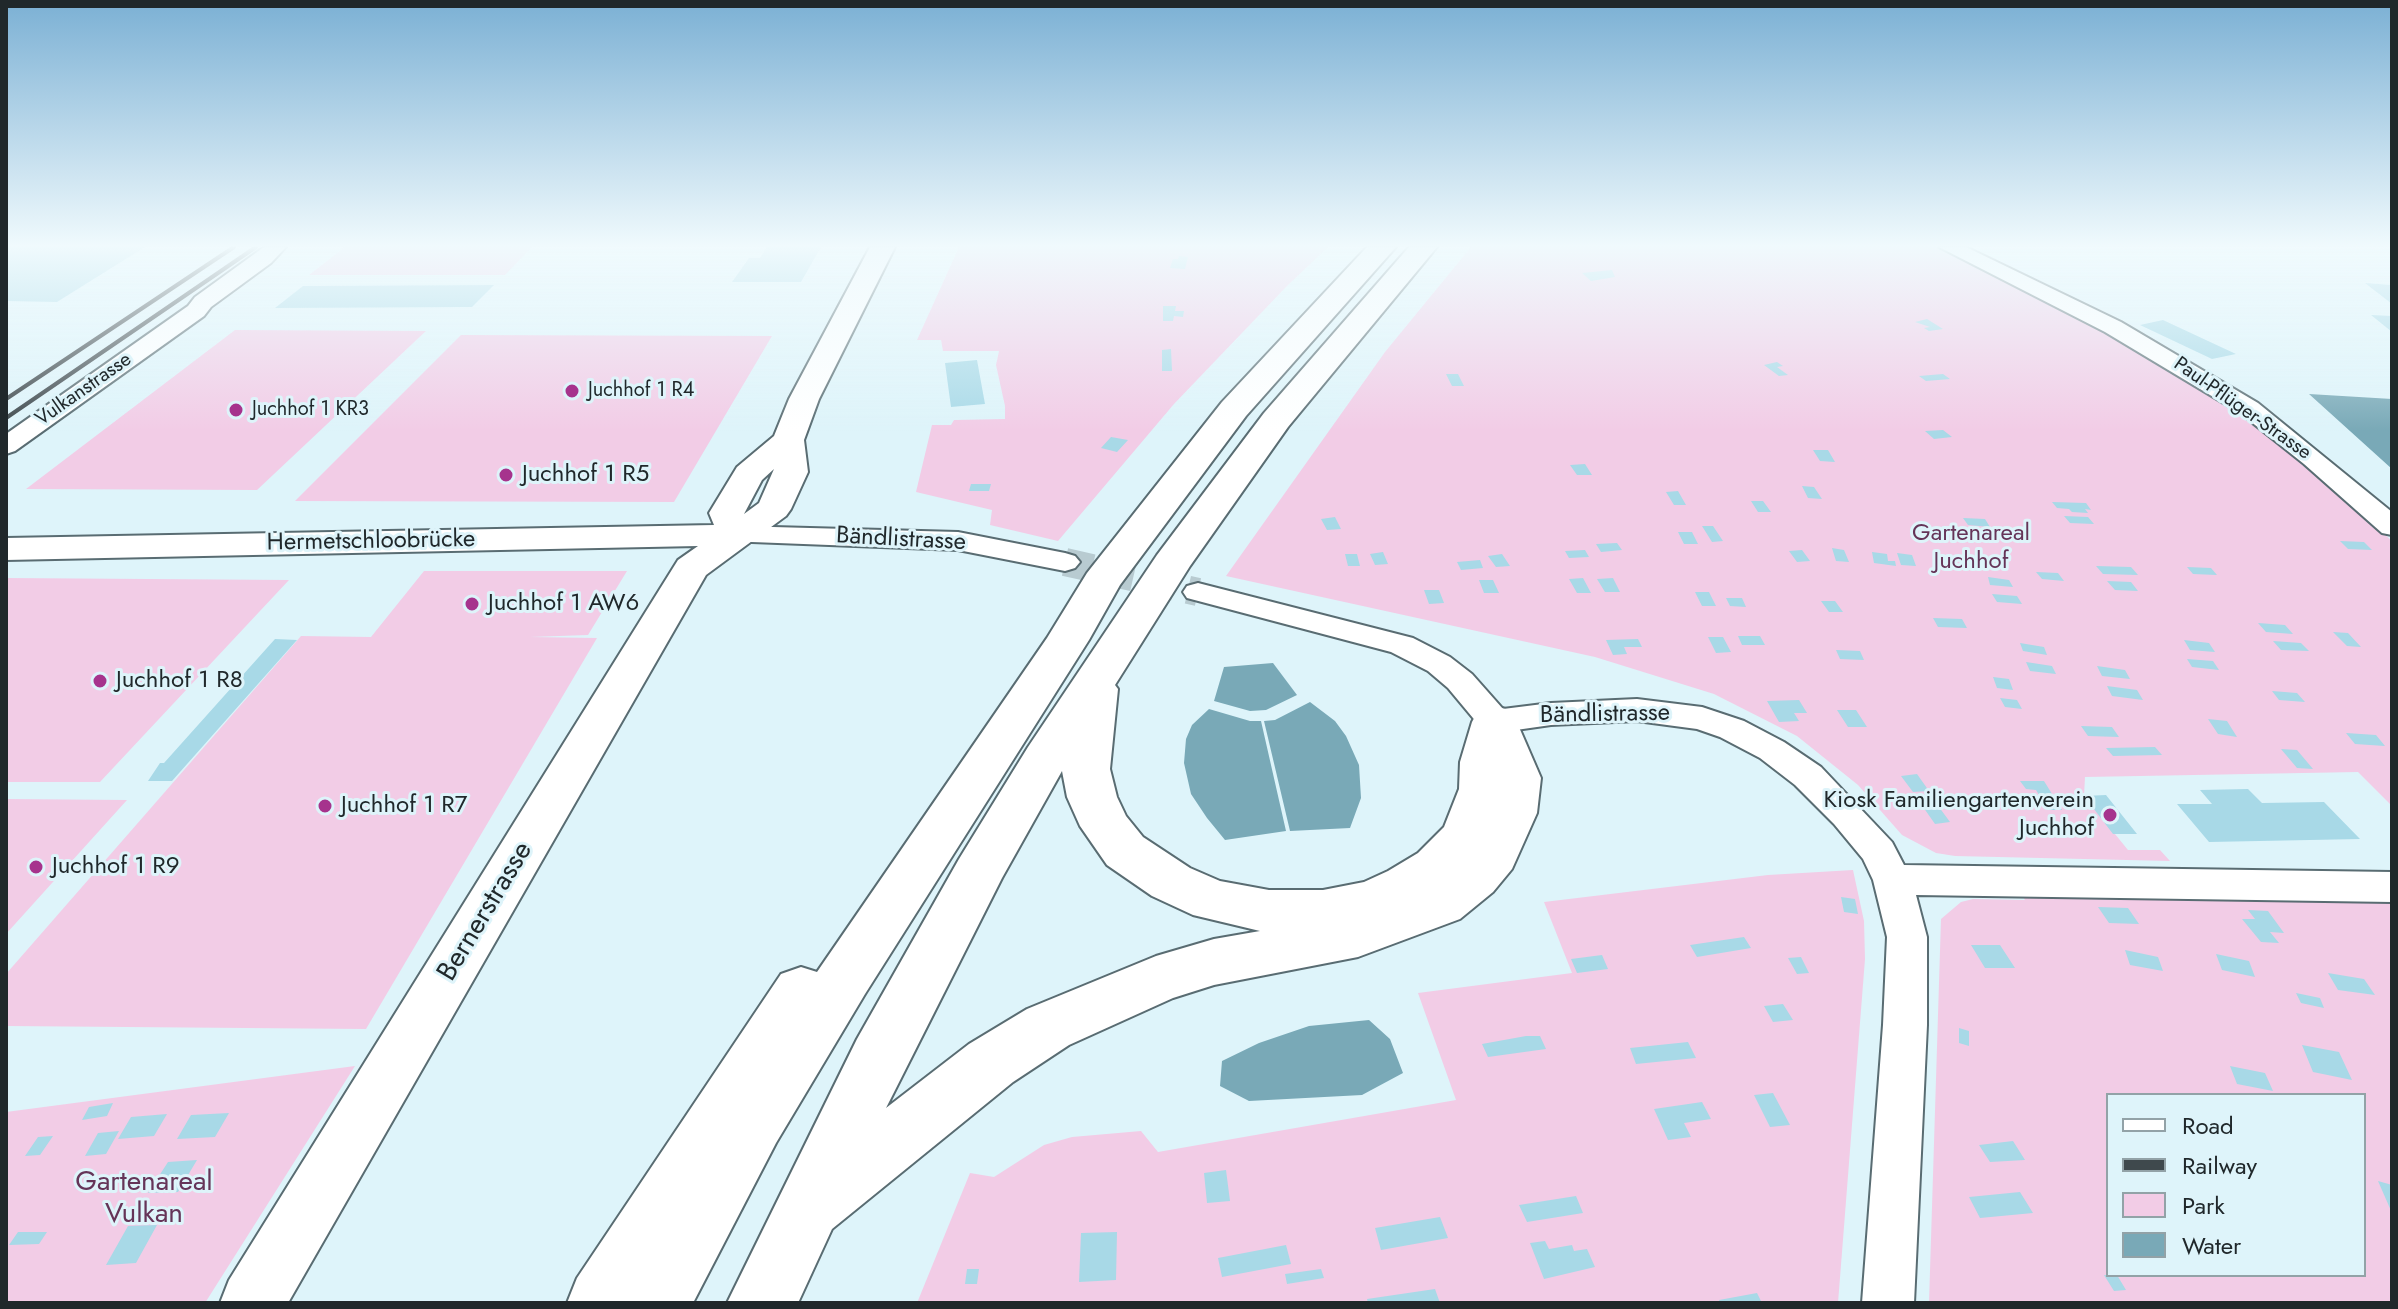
<!DOCTYPE html>
<meta charset="utf-8">
<style>
body{margin:0}
#map{position:relative;width:2398px;height:1309px;overflow:hidden;background:#def4fa;font-family:Jost,sans-serif}
canvas{display:block}
.frame{position:absolute;inset:0;border:8px solid #20282b;pointer-events:none}
.legend{position:absolute;left:2106px;top:1093px;width:260px;height:184px;box-sizing:border-box;background:#def4fa;border:2px solid #92a2a7;margin:0;padding:10px 14px;list-style:none;font-size:24px;color:#20282b}
.legend li{display:flex;align-items:center;gap:16px;height:40px}
.legend b{width:40px;border:2px solid #92a2a7}
</style>
<div id="map">
<canvas width="2398" height="1309"></canvas>
<div class="frame"></div>
<ul class="legend">
<li><b style="height:10px;background:#fff"></b>Road</li>
<li><b style="height:10px;background:#3f494d"></b>Railway</li>
<li><b style="height:22px;background:#f2cce6"></b>Park</li>
<li><b style="height:22px;background:#79a9b7"></b>Water</li>
</ul>
</div>
<script>
const c = document.querySelector('canvas').getContext('2d');
c.lineJoin = 'round';
function paint(path, color) { c.fillStyle = color; c.fill(path, 'evenodd'); }
const toPath = rows => new Path2D(rows.map(r => 'M' + r).join(''));
function strokePath(path, color, width, dash) { c.strokeStyle = color; c.lineWidth = width; c.lineCap = dash ? 'butt' : 'round'; c.setLineDash(dash || []); c.stroke(path); }
function write(font, color, halo, rows, align = 'center') {
  c.font = font + ' Jost,sans-serif'; c.lineWidth = 6; c.setLineDash([]); c.textBaseline = 'middle'; c.strokeStyle = halo; c.fillStyle = color; for (const [text, x, y, turn = 0] of rows) {
    c.save(); c.translate(x, y); c.rotate((+turn || 0) * Math.PI / 180); c.textAlign = isNaN(turn) ? turn : align; if (halo) c.strokeText(text, 0, 0); c.fillText(text, 0, 0); c.restore();
  }
}
paint(toPath([
 [345,247,532,247,505,275,309,275],
 [959,247,1328,247,1286,287,1174,404,1058,541,990,525,992,510,916,492,932,425,951,425,954,420,1005,419,1005,406,996,365,999,351,943,351,941,340,917,340],
 [1471,247,1937,247,2093,323,2228,403,2320,476,2392,541,2392,806,2358,772,2085,777,2084,796,2128,850,2160,850,2170,861,1955,856,1936,853,1902,835,1858,785,1797,736,1714,694,1595,657,1226,576,1385,352],
 [235,330,426,331,257,490,26,489],
 [461,335,772,336,674,502,295,501],
 [424,571,627,571,588,635,530,637,597,638,366,1029,6,1026,6,974,301,636,371,637],
 [6,578,289,580,100,782,6,782],
 [6,799,127,800,6,934],
 [1853,870,1864,921,1865,959,1838,1303,917,1303,970,1173,994,1177,1044,1145,1072,1137,1141,1131,1158,1152,1456,1100,1418,993,1572,973,1544,902,1768,875],
 [2020,892,2392,901,2392,1303,1929,1303,1941,919,1961,902,1973,899,2025,900],
 [2108,1095,2364,1095,2364,1275,2108,1275],
 [355,1066,205,1303,6,1303,6,1112]
]), '#f2cce6');
paint(toPath([
 [2309,394,2392,399,2392,469],
 [1273,663,1297,695,1266,710,1250,711,1214,701,1224,667],
 [1310,702,1335,721,1346,736,1359,765,1361,798,1350,828,1290,831,1264,721,1275,720],
 [1209,709,1250,721,1261,721,1286,831,1225,840,1207,818,1191,794,1184,763,1186,739,1192,725],
 [1369,1020,1390,1039,1403,1073,1362,1095,1249,1101,1220,1086,1222,1061,1259,1043,1309,1026]
]), '#79a9b7');
paint(toPath([
 [6,247,145,247,57,302,6,301],
 [767,247,821,247,801,282,732,282,749,258,760,258],
 [1179,256,1188,257,1185,269,1170,268,1173,259,1178,259],
 [1612,270,1615,277,1591,281,1582,273],
 [2365,283,2392,285,2392,304],
 [494,285,472,307,275,308,303,286],
 [1163,306,1176,306,1175,311,1184,311,1183,317,1174,316,1173,321,1163,321],
 [2371,315,2392,316,2392,332],
 [1927,319,1943,329,1929,331,1924,328,1930,327,1915,322],
 [2163,320,2236,354,2212,359,2140,325],
 [1171,349,1172,371,1162,371,1162,350],
 [977,360,985,404,951,407,945,363],
 [1777,362,1783,366,1777,367,1788,375,1779,376,1764,365],
 [1446,374,1458,374,1464,386,1452,386],
 [1943,374,1950,379,1926,381,1919,376],
 [1943,430,1952,437,1934,439,1925,431],
 [1111,437,1128,440,1117,452,1101,448],
 [1813,450,1828,450,1835,462,1820,461],
 [1585,464,1592,475,1577,475,1570,465],
 [971,484,991,484,989,491,969,491],
 [1802,486,1814,487,1822,499,1808,498],
 [1678,491,1686,505,1674,505,1666,492],
 [1751,501,1763,501,1771,512,1758,512],
 [2052,502,2086,503,2091,510,2085,509,2088,513,2072,512,2069,509,2057,508],
 [2064,516,2088,517,2094,524,2070,523],
 [1335,517,1341,529,1327,530,1321,519],
 [1963,518,1985,519,1990,527,1968,525],
 [1702,526,1713,526,1723,541,1712,542],
 [1678,532,1692,532,1698,544,1684,544],
 [2340,541,2364,542,2372,550,2348,549],
 [1617,543,1622,550,1601,552,1596,544],
 [1832,548,1844,550,1849,562,1836,561],
 [1585,550,1589,557,1569,558,1565,551],
 [1802,550,1810,561,1797,562,1789,551],
 [1383,552,1388,564,1375,565,1370,554],
 [1872,552,1887,554,1888,561,1895,561,1896,566,1874,563],
 [1897,553,1912,555,1916,566,1901,565],
 [1345,554,1357,554,1360,566,1348,566],
 [1502,554,1510,566,1496,567,1488,556],
 [1480,560,1483,568,1461,570,1457,562],
 [2096,566,2131,567,2138,575,2103,574],
 [2187,567,2211,568,2217,575,2193,574],
 [2036,572,2058,573,2064,581,2042,579],
 [1988,577,2009,580,2013,587,1990,585],
 [1583,578,1591,593,1577,593,1569,579],
 [1613,578,1620,592,1605,592,1597,579],
 [1479,580,1493,580,1499,593,1484,593],
 [2107,581,2131,582,2138,591,2115,590],
 [1424,590,1439,590,1444,603,1429,604],
 [1695,592,1709,592,1716,606,1702,606],
 [1992,594,2017,596,2022,604,1997,602],
 [1726,598,1742,598,1746,607,1730,606],
 [1821,601,1835,601,1843,612,1829,612],
 [1933,618,1962,619,1967,628,1938,627],
 [2258,623,2285,625,2293,634,2266,632],
 [2333,632,2348,633,2361,647,2347,646],
 [1738,636,1760,636,1765,645,1742,645],
 [1708,637,1723,637,1731,652,1716,653],
 [275,639,297,640,172,781,148,781,160,763,164,763],
 [1638,639,1642,647,1624,647,1627,654,1613,655,1606,640],
 [2184,640,2209,643,2215,652,2190,650],
 [2273,641,2301,643,2309,651,2281,650],
 [2020,643,2044,647,2047,655,2023,651],
 [1836,650,1860,651,1864,660,1840,659],
 [2187,659,2213,661,2219,670,2192,667],
 [2026,662,2052,666,2056,674,2030,671],
 [2097,666,2125,670,2130,679,2102,676],
 [1993,677,2009,679,2013,690,1997,688],
 [2107,686,2137,690,2143,700,2112,696],
 [2272,691,2297,693,2305,702,2279,700],
 [2000,698,2017,700,2022,709,2005,707],
 [1799,700,1807,713,1794,713,1799,721,1779,722,1767,701],
 [1837,710,1856,710,1867,727,1848,727],
 [2208,719,2227,721,2237,737,2218,734],
 [2081,726,2112,727,2119,737,2088,736],
 [2346,733,2376,735,2385,746,2355,744],
 [2155,747,2162,755,2113,756,2106,748],
 [2281,749,2297,750,2313,769,2297,768],
 [1917,774,1929,791,1913,792,1901,776],
 [2020,781,2044,781,2062,810,2048,810,2036,790,2026,789],
 [2248,789,2262,803,2324,802,2360,839,2209,842,2177,804,2212,804,2200,790],
 [2106,795,2137,834,2113,834,2084,796],
 [1936,803,1950,822,1935,824,1921,804],
 [1841,897,1855,899,1858,914,1844,912],
 [2098,907,2128,908,2139,924,2109,923],
 [2248,910,2268,911,2284,933,2270,932,2279,943,2261,942,2242,919,2255,919],
 [1744,937,1751,948,1697,957,1690,945],
 [1971,945,2000,945,2015,968,1985,968],
 [2125,950,2158,957,2163,971,2130,965],
 [2216,954,2249,961,2255,977,2222,970],
 [1602,955,1608,969,1577,973,1571,959],
 [1801,957,1809,973,1797,974,1788,958],
 [2328,973,2364,979,2375,995,2338,990],
 [2296,993,2320,998,2324,1008,2301,1003],
 [1783,1004,1793,1020,1773,1022,1764,1006],
 [1959,1028,1969,1031,1969,1046,1959,1043],
 [1526,1036,1540,1036,1546,1049,1488,1057,1482,1044],
 [1688,1042,1696,1058,1636,1064,1630,1048],
 [2302,1045,2339,1052,2352,1080,2313,1072],
 [2230,1066,2265,1073,2273,1091,2237,1084],
 [1773,1093,1790,1125,1770,1127,1754,1095],
 [1702,1102,1711,1119,1684,1123,1691,1137,1668,1140,1654,1109],
 [113,1103,107,1116,82,1120,89,1107],
 [229,1113,215,1137,177,1139,191,1115],
 [167,1114,154,1136,118,1139,131,1117],
 [119,1131,106,1154,85,1156,98,1133],
 [53,1136,40,1155,25,1156,38,1137],
 [2013,1141,2025,1160,1990,1162,1979,1145],
 [197,1160,178,1192,148,1193,168,1162],
 [1226,1170,1230,1201,1207,1203,1204,1173],
 [2378,1181,2392,1185,2392,1213],
 [2020,1192,2033,1213,1980,1218,1969,1197],
 [1576,1196,1583,1213,1527,1222,1519,1205],
 [1440,1217,1448,1238,1381,1250,1375,1228],
 [157,1225,136,1263,106,1265,128,1226],
 [18,1232,47,1232,39,1244,9,1245],
 [1117,1232,1116,1280,1079,1282,1081,1233],
 [1545,1241,1549,1249,1572,1245,1574,1251,1587,1249,1595,1267,1544,1279,1530,1243],
 [1286,1245,1291,1264,1222,1277,1218,1258],
 [967,1269,979,1269,977,1284,965,1284],
 [1321,1269,1324,1278,1287,1284,1285,1274],
 [2104,1275,2117,1275,2126,1290,2114,1291],
 [1435,1289,1440,1303,1368,1303,1367,1299],
 [1757,1293,1762,1303,1720,1303,1719,1300]
]), '#a8d9e7');
strokePath(toPath([
 [1065,562,1198,592]
]), '#b8cbd1', 28, [28, 14]);
const minor = toPath([
 [264,247,286,247,271,263,211,307,204,316,15,451,6,454,6,434,188,306,195,297,264,247],
 [1939,247,1966,247,2121,322,2258,403,2392,512,2392,535,2382,533,2304,464,2240,413,2105,332,1939,247],
 [736,526,958,532,1065,553,1075,556,1080,562,1075,568,1065,571,958,550,726,541,722,535,726,529,736,526],
 [1198,583,1413,638,1450,657,1472,674,1503,709,1551,703,1637,699,1702,707,1744,721,1784,742,1821,767,1892,842,1904,865,2392,872,2392,902,1916,895,1927,937,1927,1025,1914,1303,1862,1303,1883,1025,1887,937,1873,880,1863,859,1834,824,1795,785,1760,758,1720,737,1697,729,1637,721,1551,725,1495,733,1483,730,1448,688,1428,671,1391,652,1187,598,1183,592,1187,586,1198,583]
]);
const major = toPath([
 [870,247,895,247,819,399,804,440,808,472,791,509,786,516,706,575,288,1303,220,1303,229,1280,673,568,678,560,698,546,6,560,6,538,714,525,709,513,737,467,774,436,789,399,870,247],
 [774,469,759,503,744,514,762,480,774,469]
]);
const highway = toPath([
 [1367,247,1396,247,1246,416,1120,585,1089,640,865,994,776,1143,693,1303,567,1303,577,1278,781,974,801,967,817,972,1047,638,1087,573,1222,402,1367,247],
 [1409,247,1437,247,1288,427,1190,566,1115,685,1118,689,1110,769,1117,797,1126,816,1143,837,1190,868,1220,881,1269,890,1323,890,1364,882,1388,871,1418,853,1444,827,1459,789,1460,762,1472,722,1478,711,1495,706,1512,711,1541,778,1537,813,1512,869,1493,892,1460,919,1358,957,1214,985,1173,998,1069,1045,1013,1082,832,1229,798,1303,727,1303,857,1039,959,859,1028,747,1157,555,1264,413,1409,247],
 [1062,771,1067,797,1080,826,1107,865,1152,896,1193,915,1260,931,1214,939,1156,956,1027,1009,969,1044,886,1108,1002,878,1062,771]
]);
strokePath(minor, '#596c72', 4);
strokePath(major, '#596c72', 4);
strokePath(highway, '#596c72', 4);
paint(minor, '#fff');
paint(major, '#fff');
paint(highway, '#fff');
strokePath(toPath([
 [6,399,234,247],
 [6,418,256,247]
]), '#3f494d', 4);
const sky = c.createLinearGradient(0, 0, 0, 431);
sky.addColorStop(0, '#7bb0d4');
sky.addColorStop(0.57, '#f0fafd');
sky.addColorStop(1, '#f0fafd00');
c.fillStyle = sky;
c.fillRect(0, 0, 2398, 431);
for (const [x, y, r, color] of [
 [572,391,8,"#a6338d"],
 [236,410,8,"#a6338d"],
 [506,475,8,"#a6338d"],
 [472,604,8,"#a6338d"],
 [100,681,8,"#a6338d"],
 [325,806,8,"#a6338d"],
 [2110,815,8,"#a6338d"],
 [36,867,8,"#a6338d"]
]) { const dot = new Path2D(); dot.arc(x, y, r, 0, 2 * Math.PI); c.fillStyle = color; c.fill(dot); strokePath(dot, '#def4fa', 3); }
write('20px', '#20282b', '#def4fa', [
 ["Vulkanstrasse",84,390,-35],
 ["Paul-Pflüger-Strasse",2242,409,35]
]);
write('20px', '#20282b', '#def4fa', [
 ["Juchhof 1 R4",588,391],
 ["Juchhof 1 KR3",252,410]
], 'left');
write('24px', '#20282b', '#def4fa', [
 ["Juchhof 1 R5",522,475],
 ["Juchhof 1 AW6",488,604],
 ["Juchhof 1 R8",116,681],
 ["Kiosk Familiengartenverein",2094,801,"right"],
 ["Juchhof",2094,829,"right"],
 ["Juchhof 1 R7",341,806],
 ["Juchhof 1 R9",52,867]
], 'left');
write('24px', '#653458', '#def4fa', [
 ["Gartenareal",1971,534],
 ["Juchhof",1971,562]
]);
write('24px', '#20282b', '#def4fa', [
 ["Bändlistrasse",901,540,3],
 ["Hermetschloobrücke",371,542,-1],
 ["Bändlistrasse",1605,715,-1]
]);
write('28px', '#20282b', '#def4fa', [
 ["Bernerstrasse",486,912,-59]
]);
write('28px', '#653458', '#def4fa', [
 ["Gartenareal",144,1183],
 ["Vulkan",144,1215]
]);
</script>
